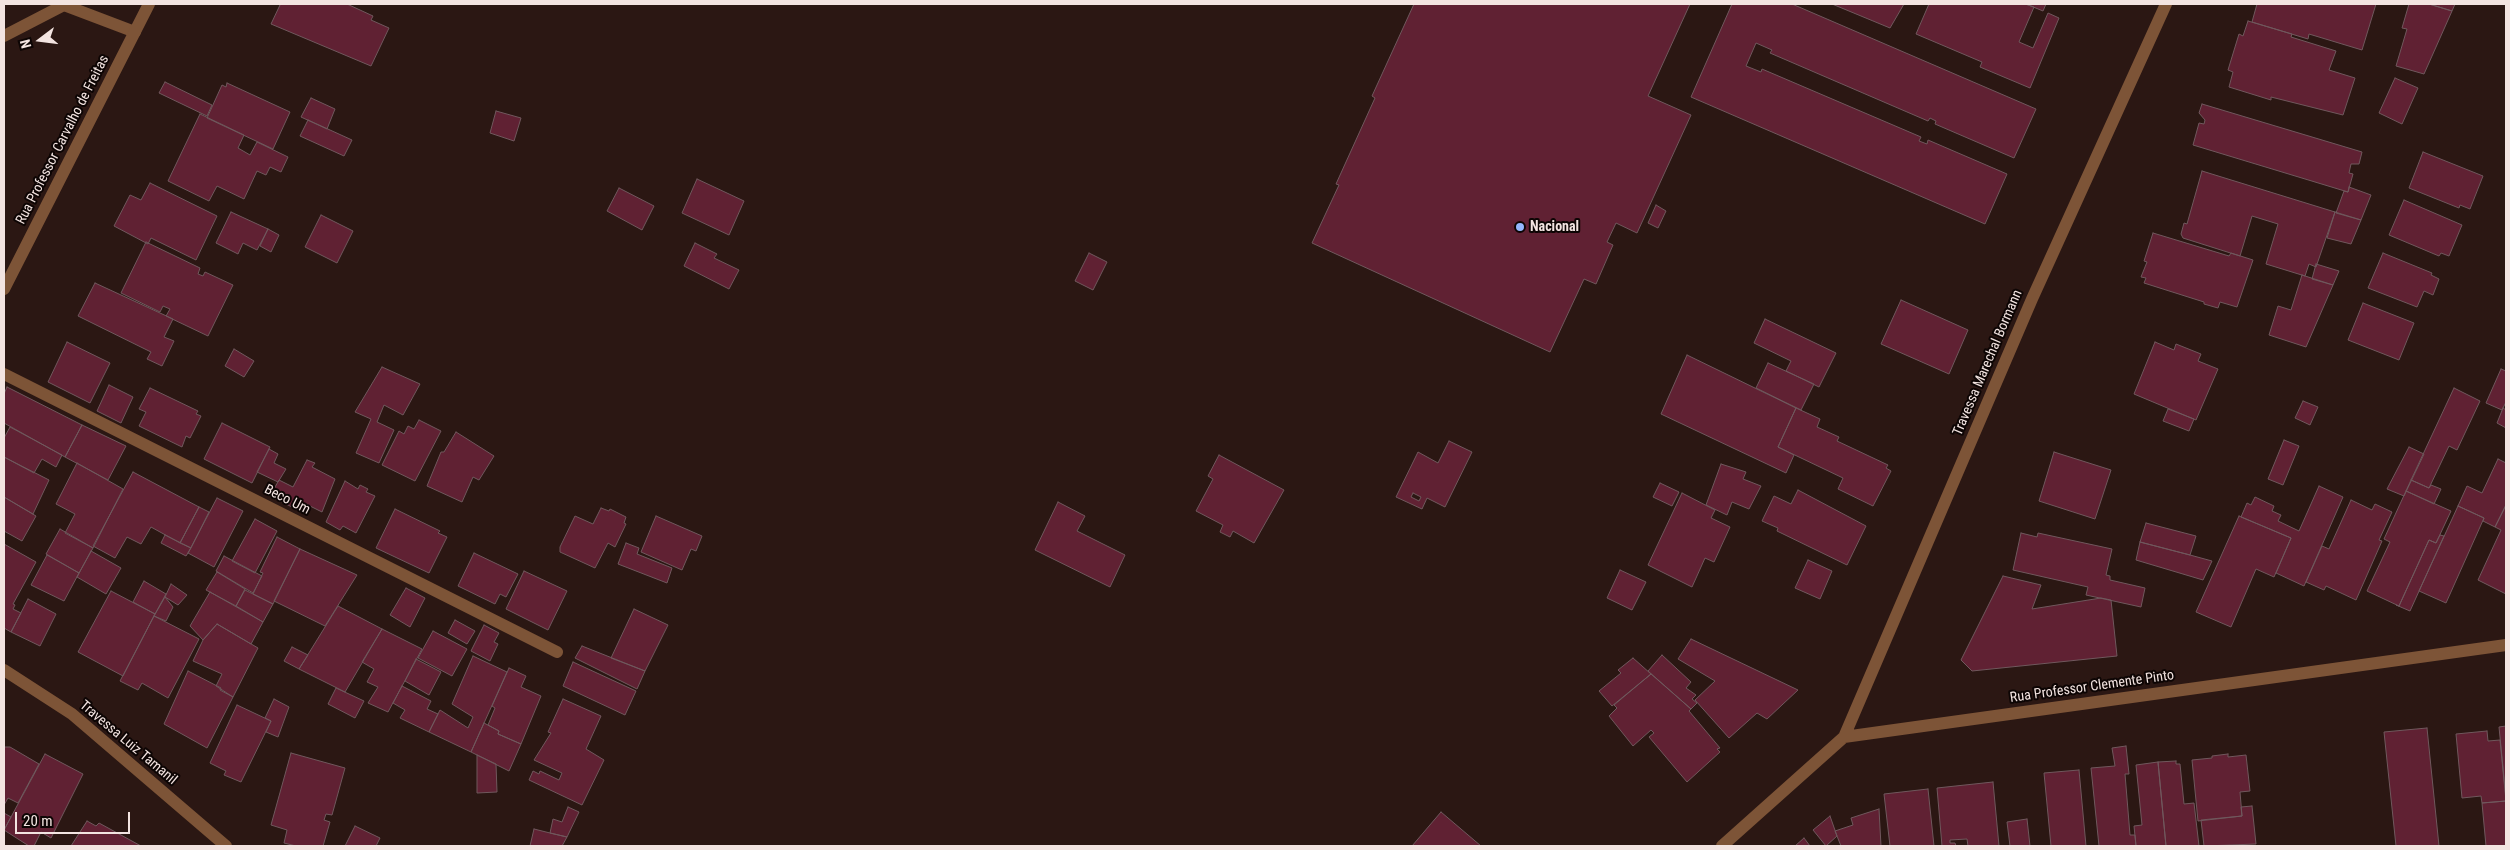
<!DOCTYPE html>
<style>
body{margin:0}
#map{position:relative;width:2510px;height:850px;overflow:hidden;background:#2b1713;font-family:"Roboto Condensed",sans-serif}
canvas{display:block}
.frame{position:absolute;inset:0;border:5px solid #f3e4e1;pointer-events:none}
.north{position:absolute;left:15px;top:15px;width:50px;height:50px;-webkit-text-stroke:4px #0d0504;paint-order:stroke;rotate:255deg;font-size:14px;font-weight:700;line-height:20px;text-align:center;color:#f3e4e1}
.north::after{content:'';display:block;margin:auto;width:18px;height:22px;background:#f3e4e1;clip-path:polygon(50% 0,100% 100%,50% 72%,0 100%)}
.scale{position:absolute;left:15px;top:812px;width:115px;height:22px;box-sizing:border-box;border:2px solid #f3e4e1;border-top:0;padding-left:6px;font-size:15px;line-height:18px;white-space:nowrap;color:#f3e4e1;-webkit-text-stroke:4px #0d0504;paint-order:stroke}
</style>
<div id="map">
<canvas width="2510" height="850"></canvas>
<div class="frame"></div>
<div class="north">N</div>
<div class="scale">20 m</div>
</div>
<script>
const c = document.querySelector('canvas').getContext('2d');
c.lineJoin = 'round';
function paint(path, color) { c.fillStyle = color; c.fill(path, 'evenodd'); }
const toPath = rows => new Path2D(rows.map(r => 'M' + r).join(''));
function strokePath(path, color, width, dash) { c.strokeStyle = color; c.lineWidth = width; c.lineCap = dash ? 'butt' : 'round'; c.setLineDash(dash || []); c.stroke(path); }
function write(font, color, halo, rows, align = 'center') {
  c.font = font + ' "Roboto Condensed",sans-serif'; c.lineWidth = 4; c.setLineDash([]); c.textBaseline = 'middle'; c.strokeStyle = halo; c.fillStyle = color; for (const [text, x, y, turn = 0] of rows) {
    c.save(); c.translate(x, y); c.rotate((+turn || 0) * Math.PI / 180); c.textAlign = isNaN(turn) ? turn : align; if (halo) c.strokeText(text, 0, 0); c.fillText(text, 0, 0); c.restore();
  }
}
const building = toPath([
 [278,4,347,4,373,16,371,20,389,28,371,66,271,24,280,5,278,4],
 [1414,4,1690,4,1648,96,1691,115,1637,233,1616,223,1607,242,1613,245,1596,284,1584,279,1550,352,1312,243,1339,185,1336,184,1375,98,1372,96,1414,4],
 [1732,4,1792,4,2036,109,2014,158,1935,124,1936,121,1930,118,1928,121,1770,53,1772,50,1756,43,1746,66,1761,72,1762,69,1921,137,1919,141,1927,144,1928,140,2007,174,1985,224,1691,97,1732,4],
 [1832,4,1904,4,1890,28,1832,4],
 [1929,4,2025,4,2034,7,2019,42,2033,48,2048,13,2059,18,2030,88,1980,67,1982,62,1916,34,1929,4],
 [2026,4,2046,4,2043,11,2026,4],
 [2257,4,2376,4,2362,50,2309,34,2308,39,2252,22,2257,4],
 [2409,4,2429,4,2452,11,2424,74,2396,66,2407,29,2402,28,2409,4],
 [2429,4,2455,4,2452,11,2429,4],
 [2248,21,2292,34,2291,37,2336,51,2329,70,2355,78,2343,115,2271,97,2271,100,2229,87,2233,72,2228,70,2239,34,2243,36,2248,21],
 [2395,78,2418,88,2402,124,2379,113,2395,78],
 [165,82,212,105,207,116,159,93,165,82],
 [227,83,290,112,273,149,207,118,222,85,226,87,227,83],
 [311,98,335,109,327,129,301,117,311,98],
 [2202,104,2362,152,2359,164,2351,164,2349,173,2353,174,2348,192,2193,145,2199,123,2204,124,2205,120,2199,113,2202,104],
 [496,111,521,118,514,141,490,133,496,111],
 [200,114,244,135,238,148,250,155,257,142,288,157,281,172,270,167,266,175,257,171,244,199,217,186,209,201,168,181,200,114],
 [308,120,352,140,344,156,300,136,308,120],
 [2423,152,2483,176,2470,209,2460,205,2459,208,2409,188,2423,152],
 [2202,171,2335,212,2316,267,2309,264,2305,276,2266,264,2278,224,2252,216,2240,256,2183,238,2181,234,2184,223,2187,224,2202,171],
 [697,179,744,201,729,235,682,213,697,179],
 [150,183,217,216,196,260,151,238,148,244,114,226,130,195,141,200,150,183],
 [2349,187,2371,195,2361,220,2336,213,2344,191,2348,192,2349,187],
 [619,188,654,206,642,230,607,211,619,188],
 [2404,200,2462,225,2449,256,2441,253,2439,256,2389,235,2404,200],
 [1656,205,1666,211,1658,228,1648,223,1656,205],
 [231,212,268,229,257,250,243,243,238,254,216,243,231,212],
 [2335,212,2361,220,2351,244,2327,238,2335,212],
 [321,215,353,231,337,263,305,247,321,215],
 [268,229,279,235,271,252,260,246,268,229],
 [2153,233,2229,256,2231,253,2253,260,2237,307,2220,302,2218,308,2204,304,2204,302,2144,283,2146,278,2141,277,2147,262,2144,261,2153,233],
 [146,242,200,268,198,274,203,276,205,272,233,285,208,336,166,316,170,309,163,306,160,312,121,293,146,242],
 [695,243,717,254,714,258,739,270,729,289,684,266,695,243],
 [1089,253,1107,262,1093,290,1075,281,1089,253],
 [2383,253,2432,273,2431,275,2439,279,2433,295,2424,291,2417,307,2368,288,2383,253],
 [2316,264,2339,271,2333,285,2312,279,2316,264],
 [2302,275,2333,285,2306,347,2269,335,2278,306,2291,310,2302,275],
 [95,283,173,319,164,337,174,341,162,366,147,359,151,352,78,316,95,283],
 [1901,300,1968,330,1949,374,1881,344,1901,300],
 [2363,303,2414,323,2399,360,2348,340,2363,303],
 [1765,319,1836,353,1819,387,1786,371,1791,361,1754,343,1765,319],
 [67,342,110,363,90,403,48,382,67,342],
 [2155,342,2174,350,2176,344,2201,354,2198,361,2218,369,2196,420,2134,394,2155,342],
 [234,349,254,361,244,377,225,366,234,349],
 [1687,355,1796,408,1778,447,1794,455,1786,473,1661,414,1687,355],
 [1768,363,1814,384,1801,410,1756,388,1768,363],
 [382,367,420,384,403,415,384,405,377,422,394,430,379,463,356,453,371,419,355,412,382,367],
 [2501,369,2506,371,2506,402,2502,410,2486,403,2501,369],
 [109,385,133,397,121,423,97,411,109,385],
 [7,387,82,425,65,457,4,423,4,394,7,387],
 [150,388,198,411,196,414,201,416,190,438,186,436,182,447,139,426,146,412,139,409,150,388],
 [2454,388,2480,401,2457,450,2449,446,2429,488,2411,480,2454,388],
 [2303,401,2318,407,2310,425,2295,418,2303,401],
 [1796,408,1820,419,1817,427,1839,437,1837,441,1888,465,1886,468,1891,471,1873,506,1838,489,1843,478,1778,447,1796,408],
 [2503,408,2506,410,2506,428,2497,423,2503,408],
 [2168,409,2194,419,2189,431,2163,421,2168,409],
 [419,420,441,431,415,481,382,465,399,431,404,434,408,426,414,429,419,420],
 [222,423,270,447,252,483,204,459,222,423],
 [82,425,126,446,108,480,65,457,82,425],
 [10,427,62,455,56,467,42,459,34,473,4,457,4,438,10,427],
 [456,432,494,456,479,480,473,477,462,502,427,486,441,452,444,452,456,432],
 [2284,440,2299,446,2283,485,2268,479,2284,440],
 [1449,441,1472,452,1445,507,1427,498,1422,509,1396,497,1418,452,1438,463,1449,441],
 [1413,493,1421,497,1419,501,1411,497,1413,493],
 [2409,447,2424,454,2404,496,2387,489,2409,447],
 [269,449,278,454,274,463,286,469,278,482,257,472,269,449],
 [2054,452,2111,470,2095,519,2039,501,2054,452],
 [1219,455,1284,490,1254,543,1233,531,1230,537,1220,532,1223,525,1196,511,1213,479,1208,476,1219,455],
 [4,457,49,480,33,514,4,497,4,457],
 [2498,459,2506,463,2506,505,2495,527,2483,521,2484,518,2458,506,2467,486,2482,493,2498,459],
 [307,460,315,463,312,467,335,479,322,512,306,504,302,512,270,496,279,480,293,487,307,460],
 [77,463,123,489,93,548,65,533,75,514,56,504,77,463],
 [1721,464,1746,472,1743,479,1761,486,1749,509,1732,502,1727,515,1706,505,1721,464],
 [133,472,199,507,180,543,151,527,141,544,127,537,115,558,93,546,133,472],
 [2411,480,2429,488,2431,485,2441,489,2434,504,2406,491,2411,480],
 [345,481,358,489,360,485,368,489,366,492,375,496,356,533,343,526,340,530,326,522,345,481],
 [1660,483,1679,492,1672,506,1653,497,1660,483],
 [2319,486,2343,497,2304,586,2276,573,2291,538,2241,517,2247,503,2251,505,2255,497,2274,506,2272,511,2281,515,2278,521,2299,531,2319,486],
 [1798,490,1866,526,1847,565,1777,531,1778,528,1762,521,1774,496,1791,504,1798,490],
 [2406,491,2451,511,2436,543,2429,540,2399,606,2367,591,2390,542,2384,539,2406,491],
 [1682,493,1715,510,1711,518,1730,527,1714,562,1705,558,1692,587,1648,565,1682,493],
 [4,497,36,516,22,541,4,531,4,497],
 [217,498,243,511,214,567,188,553,217,498],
 [2351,500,2372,510,2375,504,2392,512,2379,540,2382,541,2356,600,2326,586,2324,590,2306,582,2322,546,2329,549,2351,500],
 [1058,502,1085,516,1077,531,1125,555,1110,587,1035,550,1058,502],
 [2506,505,2506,594,2478,580,2501,530,2495,527,2506,505],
 [2458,506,2484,518,2446,603,2419,591,2458,506],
 [199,507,209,512,191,548,180,543,199,507],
 [601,508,609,511,610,509,626,517,624,523,626,524,615,547,608,543,595,568,560,552,560,547,575,516,593,524,601,508],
 [395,509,440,531,438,533,447,537,429,573,376,548,395,509],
 [656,516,702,536,696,551,691,549,682,570,641,552,656,516],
 [2239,516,2291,538,2274,577,2256,569,2231,627,2196,612,2239,516],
 [255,519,277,531,255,573,232,561,255,519],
 [2146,523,2196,536,2190,555,2140,542,2146,523],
 [60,529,93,548,79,573,46,554,60,529],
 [2021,533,2037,537,2038,533,2112,549,2106,575,2110,576,2110,580,2145,588,2141,607,2086,595,2088,587,2013,570,2021,533],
 [165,535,191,548,186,556,161,543,165,535],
 [2440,535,2444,536,2410,611,2396,605,2399,606,2429,540,2436,543,2440,535],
 [277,537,300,549,273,604,253,594,263,573,260,572,277,537],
 [2140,542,2190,555,2212,561,2203,580,2136,560,2140,542],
 [626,543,639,548,637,554,672,568,667,583,618,564,626,543],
 [4,544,36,562,13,604,15,605,13,609,21,613,11,632,4,628,4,544],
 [300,549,357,575,325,626,274,601,300,549],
 [91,551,121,568,106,594,77,577,91,551],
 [474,553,518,574,506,597,500,594,495,604,458,586,474,553],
 [47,555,79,573,64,601,31,585,47,555],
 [224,556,262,576,253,593,216,571,224,556],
 [1808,560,1832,571,1820,599,1795,588,1808,560],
 [1620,570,1646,582,1632,610,1607,598,1620,570],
 [524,571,567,591,548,630,506,609,524,571],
 [217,572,245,589,236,606,206,590,217,572],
 [2003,576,2041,585,2032,609,2101,598,2111,600,2117,656,1972,671,1961,660,2003,576],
 [144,581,166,594,155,614,133,602,144,581],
 [171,584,187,595,178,605,165,597,171,584],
 [406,588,425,598,410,627,390,615,406,588],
 [245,590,273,604,263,622,236,606,245,590],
 [111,591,155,614,123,676,78,652,111,591],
 [210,592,263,622,251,644,217,624,203,640,190,626,210,592],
 [165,597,173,607,166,621,154,616,165,597],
 [28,599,56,614,40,646,11,632,28,599],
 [338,606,382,629,345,692,299,669,338,606],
 [634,609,668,625,645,671,611,658,634,609],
 [154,616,199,639,168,698,142,683,138,690,120,681,154,616],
 [455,620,475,631,467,644,448,633,455,620],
 [217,624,258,648,233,697,216,686,222,674,193,661,203,640,217,624],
 [484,625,499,633,494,642,498,644,490,661,471,651,484,625],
 [382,629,422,649,388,712,368,703,378,687,367,682,374,669,362,662,382,629],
 [433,631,467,649,452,676,418,658,433,631],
 [1691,639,1798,690,1767,719,1757,713,1729,738,1695,700,1715,681,1678,659,1691,639],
 [582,646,645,671,637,689,575,658,582,646],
 [292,647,308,655,299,669,284,661,292,647],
 [1662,655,1691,682,1686,688,1696,695,1692,699,1697,703,1691,709,1648,671,1662,655],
 [473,656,507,672,471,752,429,732,440,710,468,728,473,717,452,704,473,656],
 [1633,658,1651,674,1612,706,1599,691,1621,673,1618,670,1633,658],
 [416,659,441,672,429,695,405,681,416,659],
 [573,662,636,691,625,715,563,686,573,662],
 [509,668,526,676,521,687,541,696,521,744,498,734,499,731,488,725,495,708,492,706,509,668],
 [188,671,221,688,220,690,233,697,207,748,164,724,188,671],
 [1651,674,1691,709,1689,711,1720,748,1717,749,1720,752,1687,782,1649,737,1654,733,1651,730,1633,746,1609,716,1617,708,1614,705,1651,674],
 [402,686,431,701,427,709,438,714,429,732,400,718,405,710,393,703,402,686],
 [336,688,364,701,355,718,328,704,336,688],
 [274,699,289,707,278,737,266,732,271,721,265,718,274,699],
 [563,699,601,716,586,749,604,760,582,805,529,780,533,771,539,774,540,771,559,780,562,773,534,760,551,733,548,732,563,699],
 [237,705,271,721,241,782,224,775,226,771,210,763,237,705],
 [484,723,499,731,498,734,521,744,509,771,471,752,484,723],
 [2506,726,2506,798,2499,727,2506,726],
 [2427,728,2439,846,2396,846,2384,732,2427,728],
 [2487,731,2488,741,2500,740,2506,801,2482,803,2481,796,2462,798,2456,734,2487,731],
 [2126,746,2129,774,2125,774,2130,835,2135,835,2136,846,2099,846,2091,768,2115,766,2112,748,2126,746],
 [4,747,10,747,39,764,18,803,8,798,4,805,4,747],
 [291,753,345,768,332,815,326,814,324,820,330,822,323,846,296,846,284,843,287,830,271,825,291,753],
 [45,754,83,774,51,838,41,832,34,846,29,846,4,830,45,754],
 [2228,754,2228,757,2246,755,2250,791,2240,792,2242,816,2198,821,2192,760,2212,758,2212,756,2228,754],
 [477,755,496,764,497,792,477,793,477,755],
 [2176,761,2176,764,2180,764,2184,804,2194,803,2199,846,2166,846,2158,762,2176,761],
 [2158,762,2166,846,2136,846,2134,826,2142,825,2136,765,2158,762],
 [2079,770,2086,846,2051,846,2044,773,2079,770],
 [1993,782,1999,846,1968,846,1967,839,1950,840,1950,843,1955,843,1956,846,1942,846,1937,788,1993,782],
 [1928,789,1934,846,1890,846,1884,794,1928,789],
 [2506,801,2506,846,2486,846,2482,803,2506,801],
 [2252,806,2256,844,2204,846,2201,820,2242,816,2241,807,2252,806],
 [568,807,579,812,567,837,550,833,553,819,562,822,568,807],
 [1879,809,1881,846,1841,846,1835,831,1853,825,1851,818,1879,809],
 [1441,812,1481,846,1412,846,1441,812],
 [4,813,11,817,4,830,4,813],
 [1830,816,1837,836,1826,846,1813,830,1830,816],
 [2027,819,2030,846,2010,846,2007,822,2027,819],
 [87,821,96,826,99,823,141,846,71,846,87,821],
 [355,826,380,838,376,846,345,846,355,826],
 [534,829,550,833,567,837,562,846,530,846,534,829],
 [1804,838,1810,846,1795,846,1804,838]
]);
paint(building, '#602133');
strokePath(building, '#70585d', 1);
strokePath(toPath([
 [61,4,135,32],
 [4,36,64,5],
 [4,374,557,652]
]), '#7d5437', 12);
strokePath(toPath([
 [4,289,149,4],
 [4,670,72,714,226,846]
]), '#7d5437', 12);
strokePath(toPath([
 [1844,737,2032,299,2166,4],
 [1722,846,1844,737,2506,645]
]), '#7d5437', 12);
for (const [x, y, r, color] of [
 [1520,227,5,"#94b7fd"]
]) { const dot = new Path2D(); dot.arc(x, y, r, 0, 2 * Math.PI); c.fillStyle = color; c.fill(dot); strokePath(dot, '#0d0504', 2); }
write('14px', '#f3e4e1', '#0d0504', [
 ["Rua Professor Carvalho de Freitas",63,140,-63],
 ["Travessa Marechal Bormann",1988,363,-67],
 ["Beco Um",287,500,27],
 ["Rua Professor Clemente Pinto",2092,687,-8],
 ["Travessa Luiz Tamanil",128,743,40]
]);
write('bold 14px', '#f3e4e1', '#0d0504', [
 ["Nacional",1530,227]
], 'left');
</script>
